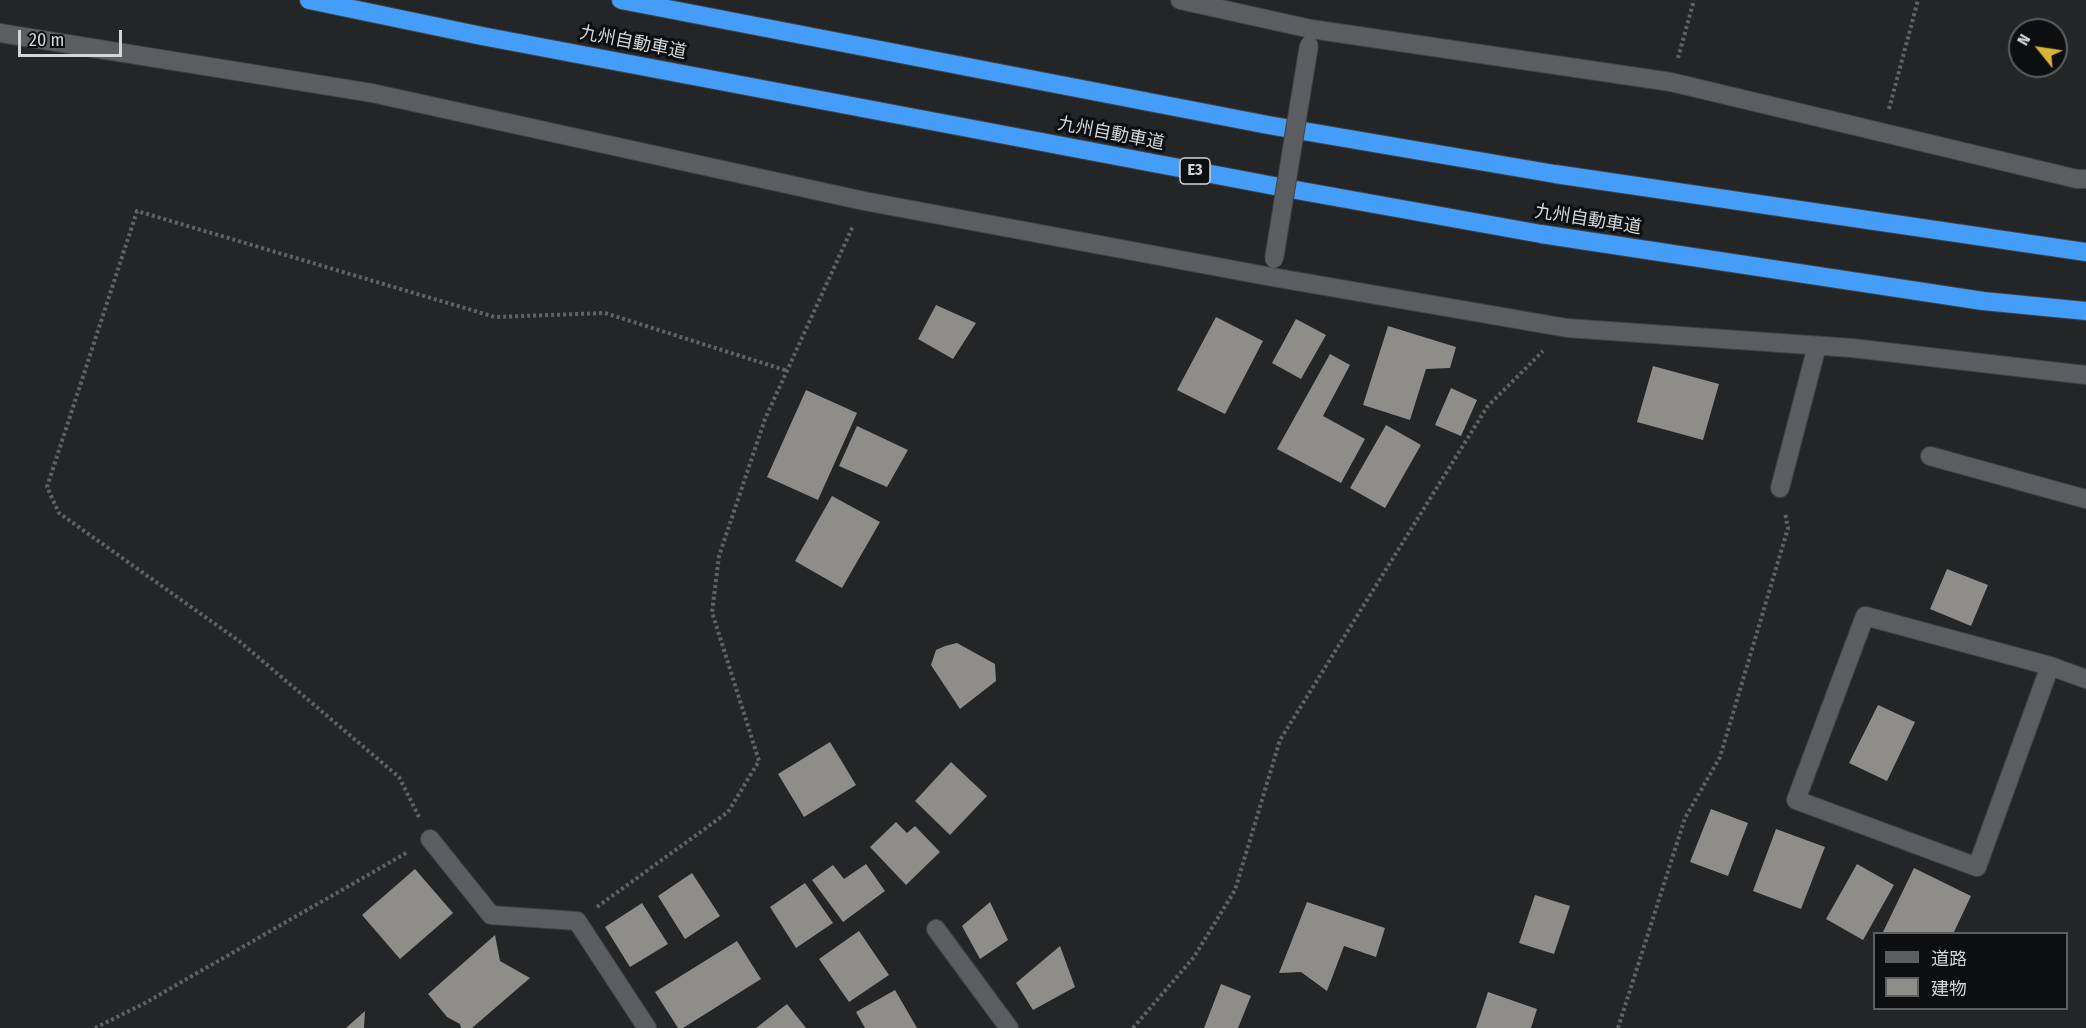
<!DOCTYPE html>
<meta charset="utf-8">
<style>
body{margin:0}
#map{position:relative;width:2086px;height:1028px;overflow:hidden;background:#232527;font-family:"Fira Sans Condensed","Noto Sans JP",sans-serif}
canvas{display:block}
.legend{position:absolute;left:1873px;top:932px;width:195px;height:78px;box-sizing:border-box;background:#0d0e0f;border:2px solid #5c5e5f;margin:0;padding:8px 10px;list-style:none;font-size:18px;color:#d3d5d6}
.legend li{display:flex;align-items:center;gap:12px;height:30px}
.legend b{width:30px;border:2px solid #5c5e5f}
.north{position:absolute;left:2008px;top:18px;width:60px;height:60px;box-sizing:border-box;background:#0d0e0f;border:2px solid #5c5e5f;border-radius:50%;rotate:300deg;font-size:16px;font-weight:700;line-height:24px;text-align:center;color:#d3d5d6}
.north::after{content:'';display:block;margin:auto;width:21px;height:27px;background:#d9b334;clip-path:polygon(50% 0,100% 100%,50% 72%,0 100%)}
.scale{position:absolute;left:18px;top:30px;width:104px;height:27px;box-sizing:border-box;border:3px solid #d3d5d6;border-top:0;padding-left:8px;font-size:18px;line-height:21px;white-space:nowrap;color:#d3d5d6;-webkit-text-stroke:4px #0d0e0f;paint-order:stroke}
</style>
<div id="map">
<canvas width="2086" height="1028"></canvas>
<ul class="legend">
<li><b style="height:8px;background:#5b5d60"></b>道路</li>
<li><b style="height:16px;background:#8e8d89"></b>建物</li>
</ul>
<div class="north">N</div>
<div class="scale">20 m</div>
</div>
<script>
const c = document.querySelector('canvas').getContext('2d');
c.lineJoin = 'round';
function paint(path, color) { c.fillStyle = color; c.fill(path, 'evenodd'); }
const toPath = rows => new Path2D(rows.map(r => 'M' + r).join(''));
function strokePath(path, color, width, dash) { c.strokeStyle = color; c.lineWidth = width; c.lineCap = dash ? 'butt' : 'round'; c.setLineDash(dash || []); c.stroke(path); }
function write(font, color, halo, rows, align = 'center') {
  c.font = font + ' "Fira Sans Condensed","Noto Sans JP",sans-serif'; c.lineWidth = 6; c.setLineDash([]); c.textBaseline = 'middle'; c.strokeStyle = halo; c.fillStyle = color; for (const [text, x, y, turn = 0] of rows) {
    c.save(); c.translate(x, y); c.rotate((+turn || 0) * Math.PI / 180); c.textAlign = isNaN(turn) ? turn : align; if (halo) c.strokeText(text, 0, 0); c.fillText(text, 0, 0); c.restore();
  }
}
paint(toPath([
 [936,305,976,323,953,359,918,339],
 [1216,317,1263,341,1225,414,1177,390],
 [1296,319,1326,335,1301,379,1272,363],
 [1388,326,1456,347,1450,368,1426,369,1410,420,1363,405],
 [1330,354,1350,365,1323,416,1365,439,1341,483,1277,449],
 [1653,366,1719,384,1703,440,1637,422],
 [1451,388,1477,400,1461,436,1435,425],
 [806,390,857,413,818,500,767,477],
 [1386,425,1421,445,1385,508,1350,488],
 [857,426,908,450,887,487,839,466],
 [832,496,880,522,842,588,795,561],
 [1947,569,1988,585,1971,626,1930,609],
 [957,643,995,664,996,681,960,709,931,665,936,650,945,646],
 [1878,705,1915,722,1887,781,1849,763],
 [830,742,856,785,804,817,778,774],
 [951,762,987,796,950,835,915,801],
 [1711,809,1748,823,1728,876,1690,862],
 [896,822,907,833,915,826,940,852,906,885,870,847],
 [1776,829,1825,847,1801,909,1753,891],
 [866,864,885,891,843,922,812,880,833,865,844,879],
 [1857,864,1894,885,1863,940,1826,919],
 [1914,868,1971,896,1953,934,1882,934],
 [415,869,453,913,400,959,362,915],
 [692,873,720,916,685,939,658,896],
 [805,883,833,923,796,948,770,907],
 [1535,895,1570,906,1554,954,1519,943],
 [990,902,1008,940,980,959,962,926],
 [1307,902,1385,928,1376,957,1344,946,1327,991,1301,972,1279,973],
 [642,903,668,944,630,967,605,927],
 [859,931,889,975,849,1002,819,959],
 [495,935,500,961,530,978,472,1028,461,1028,460,1024,447,1017,428,994],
 [737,941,761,979,683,1028,678,1028,655,992],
 [1060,946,1075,987,1033,1010,1016,983],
 [1221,984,1251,996,1238,1028,1204,1028],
 [895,990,917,1028,865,1028,856,1012],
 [1488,992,1537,1009,1531,1028,1476,1028],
 [787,1004,806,1028,756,1028],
 [365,1011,364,1028,346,1028]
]), '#8e8d89');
const minor = toPath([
 [1180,0,1311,29,1671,82,2077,179,2086,179],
 [0,33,372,93,864,201,1272,277,1567,328,1852,348,2086,375],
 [1930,456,2086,499],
 [1780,488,1817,346],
 [2050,666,1977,867,1796,800,1865,616,2050,666,2086,679],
 [430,839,491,915,577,921,647,1028],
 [936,929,1009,1028]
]);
const highway = toPath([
 [309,0,482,36,1285,188,1541,234,1983,301,2086,311],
 [621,0,1268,125,1555,174,2086,252]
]);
strokePath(minor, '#404243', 20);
strokePath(highway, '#404243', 20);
strokePath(toPath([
 [1678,58,1694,0],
 [1889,109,1918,0],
 [419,817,399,777,239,641,59,513,47,487,137,211,495,317,605,313,788,371],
 [597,907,728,812,759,761,712,612,719,556,765,419,853,226],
 [95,1028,145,1003,408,852],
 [1133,1028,1194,957,1235,890,1280,740,1487,407,1543,351],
 [1618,1028,1685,818,1720,757,1788,528,1785,513]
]), '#606264', 4, [3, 3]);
strokePath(minor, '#5b5d60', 18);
strokePath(highway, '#439df9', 18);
const minorBridge = toPath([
 [1274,259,1309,45]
]);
strokePath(minorBridge, '#404243', 20, []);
strokePath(minorBridge, '#5b5d60', 18);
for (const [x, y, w] of [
 [1195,171,30]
]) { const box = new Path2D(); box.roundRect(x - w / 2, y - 13, w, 26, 4.5); c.fillStyle = '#0d0e0f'; c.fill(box); strokePath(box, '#d3d5d6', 1.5); }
write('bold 16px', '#d3d5d6', null, [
 ["E3",1195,171]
]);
write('18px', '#d3d5d6', '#0d0e0f', [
 ["九州自動車道",633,43,11],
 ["九州自動車道",1111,134,11],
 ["九州自動車道",1588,220,9]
]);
</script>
